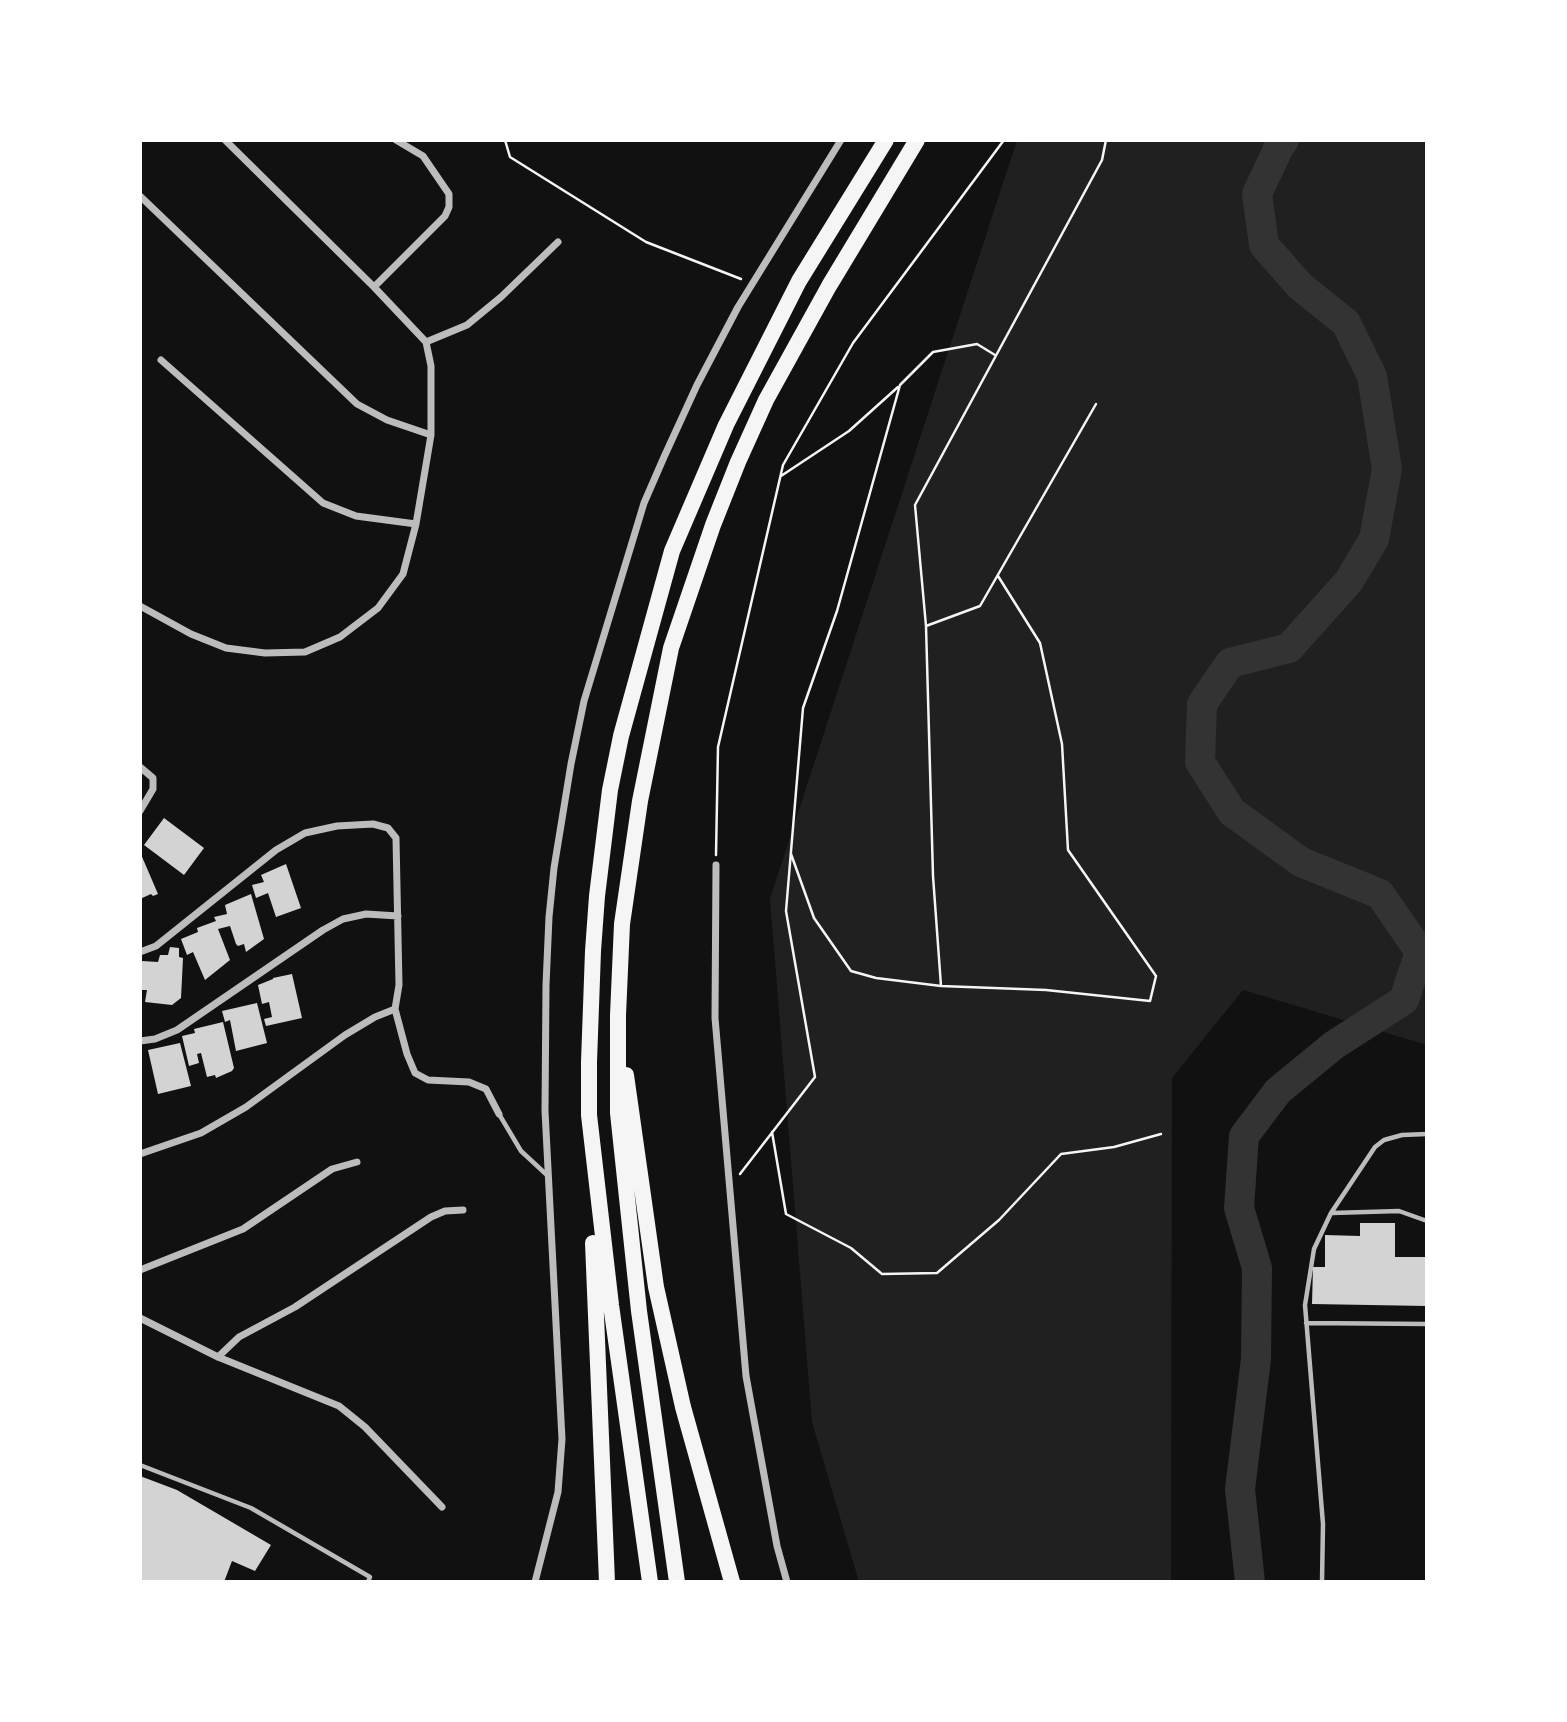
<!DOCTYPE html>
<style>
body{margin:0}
#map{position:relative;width:1567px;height:1722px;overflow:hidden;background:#111;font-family:"Asap Condensed",sans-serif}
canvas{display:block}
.frame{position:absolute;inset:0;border:142px solid #fff;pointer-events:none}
</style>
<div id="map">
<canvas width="1567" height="1722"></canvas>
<div class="frame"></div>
</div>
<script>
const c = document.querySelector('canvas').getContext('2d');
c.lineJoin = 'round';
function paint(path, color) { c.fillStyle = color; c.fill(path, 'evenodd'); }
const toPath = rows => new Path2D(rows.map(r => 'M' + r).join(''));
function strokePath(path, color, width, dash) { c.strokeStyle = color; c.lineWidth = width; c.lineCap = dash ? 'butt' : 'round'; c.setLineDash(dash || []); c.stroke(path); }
paint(toPath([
 [1017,140,1427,140,1427,1045,1243,990,1172,1078,1171,1582,859,1582,812,1422,770,899]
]), '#202020');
strokePath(toPath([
 [1250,1582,1240,1489,1256,1359,1257,1268,1239,1208,1244,1136,1278,1091,1334,1045,1404,1000,1420,952,1380,894,1301,862,1232,812,1200,762,1202,704,1230,663,1289,648,1349,581,1374,539,1387,469,1372,376,1346,323,1300,286,1264,245,1257,194,1279,147,1284,140]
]), '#333', 30);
paint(toPath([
 [164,818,204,848,184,875,144,845],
 [140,852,158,894,153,896,151,894,140,899],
 [286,864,301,908,276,917,268,893,256,898,252,885,264,882,261,875],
 [251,894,264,939,246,952,244,944,238,946,236,944,230,926,218,929,230,960,205,980,193,952,187,955,181,939,198,932,197,928,216,921,214,917,227,914,225,905],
 [170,947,179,948,179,957,183,958,181,998,172,1005,145,1002,147,990,140,990,142,961,158,962,160,955,168,955],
 [292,974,302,1018,266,1026,264,1019,272,1017,269,1002,262,1004,258,985,273,979,273,978],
 [257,1003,267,1043,236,1051,230,1020,225,1022,222,1011],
 [223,1022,234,1068,232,1071,216,1078,215,1075,207,1077,201,1053,197,1054,199,1063,189,1066,182,1036,195,1033,194,1029],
 [180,1043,191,1086,158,1094,148,1050],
 [1360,1223,1395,1223,1395,1257,1427,1257,1427,1306,1312,1304,1313,1267,1325,1267,1325,1235,1360,1236],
 [140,1476,177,1490,271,1545,255,1571,232,1561,224,1582,140,1582]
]), '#d3d3d3');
strokePath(toPath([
 [505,140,510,157,646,242,741,279],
 [781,476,849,431,898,387],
 [926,626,980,606,1096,404],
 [791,854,814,918,851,971,876,978,941,986,1046,990,1150,1001,1156,976,1068,850,1062,744,1040,643,998,576],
 [716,855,718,747,783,465,853,343,1004,140],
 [941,986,933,876,926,626,915,505,1102,160,1106,140],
 [772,1132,786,1214,851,1248,882,1274,937,1273,999,1220,1061,1154,1114,1147,1161,1134],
 [740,1174,815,1077,786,911,803,708,837,611,900,385,933,352,977,344,995,355]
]), '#f5f5f5', 2.5);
strokePath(toPath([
 [499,1114,521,1151,548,1176],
 [1332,1213,1399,1211,1427,1221],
 [1306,1323,1427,1324],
 [140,1465,251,1508,370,1577,368,1582],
 [1322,1582,1323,1524,1305,1305,1314,1249,1331,1213,1375,1147,1384,1140,1402,1135,1427,1134],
 [1427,1582,1427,1581]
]), '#bcbcbc', 4.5);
strokePath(toPath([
 [140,196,357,404,387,420,431,435],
 [374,287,445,216,449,207,449,194,423,156,396,140],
 [426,342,467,325,501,297,558,242],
 [161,360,323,503,356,516,416,524],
 [140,606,191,634,226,648,265,653,305,652,340,637,378,608,403,574,416,524,431,435,431,366,426,342,374,287,225,140],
 [140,767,153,778,153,789,140,811],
 [716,865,715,1018,746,1376,777,1546,787,1582],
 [140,952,156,946,276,850,305,833,337,826,373,824,388,828,396,838,399,985,395,1009,407,1054,415,1073,428,1080,469,1082,486,1089,499,1114],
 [140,1041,155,1039,177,1030,323,930,343,919,366,914,398,916],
 [140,1154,201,1133,246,1107,345,1035,375,1017,395,1009],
 [140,1270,243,1229,332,1169,357,1162],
 [140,1318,218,1357,339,1406,365,1427,442,1507],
 [218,1357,239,1337,295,1307,431,1217,445,1211,463,1210],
 [535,1582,558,1492,562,1439,545,1111,546,985,549,917,554,868,571,764,584,701,644,503,664,457,697,385,738,307,841,140]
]), '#bcbcbc', 7);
strokePath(toPath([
 [626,1075,656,1287,683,1407,732,1582],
 [593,1243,607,1582],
 [650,1582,611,1305,589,1115,589,1062,593,951,597,896,610,790,621,736,672,551,726,425,799,281,886,140],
 [677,1582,639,1311,618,1113,618,1015,622,924,640,801,671,648,713,525,738,462,766,400,829,286,917,140]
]), '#f5f5f5', 16);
</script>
